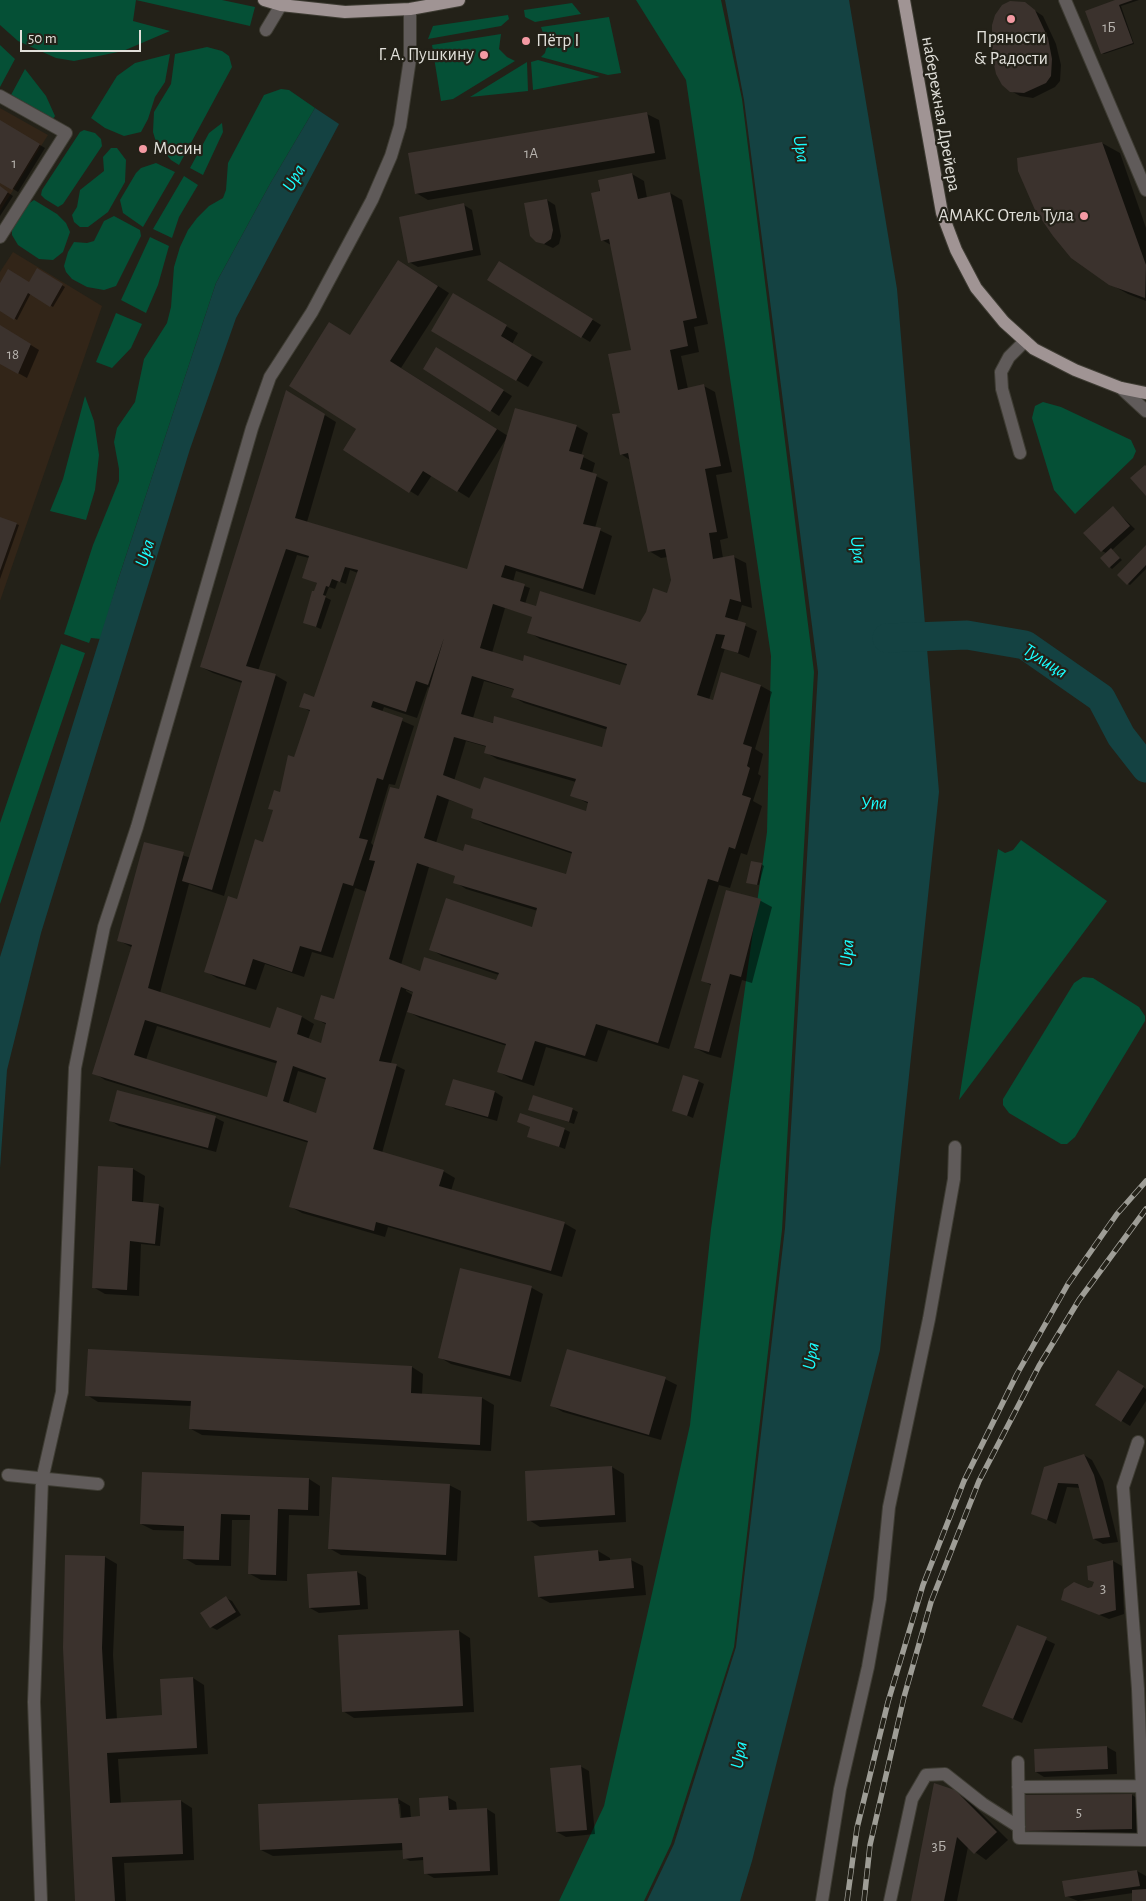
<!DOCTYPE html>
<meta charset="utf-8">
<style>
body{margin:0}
#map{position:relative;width:1146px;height:1901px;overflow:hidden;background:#232118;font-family:"Alegreya Sans",sans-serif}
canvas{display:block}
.scale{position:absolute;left:20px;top:30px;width:121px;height:22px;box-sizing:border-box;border:2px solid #e1e0da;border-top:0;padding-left:6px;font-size:15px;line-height:18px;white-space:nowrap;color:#e1e0da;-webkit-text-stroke:4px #232118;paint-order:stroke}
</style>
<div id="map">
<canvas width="1146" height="1901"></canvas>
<div class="scale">50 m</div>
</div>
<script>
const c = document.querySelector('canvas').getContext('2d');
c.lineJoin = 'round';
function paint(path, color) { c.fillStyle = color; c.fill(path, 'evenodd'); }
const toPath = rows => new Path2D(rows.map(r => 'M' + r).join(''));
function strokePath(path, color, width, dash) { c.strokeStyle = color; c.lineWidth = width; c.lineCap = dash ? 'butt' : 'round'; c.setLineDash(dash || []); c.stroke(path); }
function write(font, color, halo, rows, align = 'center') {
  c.font = font + ' "Alegreya Sans",sans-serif'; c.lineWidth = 4.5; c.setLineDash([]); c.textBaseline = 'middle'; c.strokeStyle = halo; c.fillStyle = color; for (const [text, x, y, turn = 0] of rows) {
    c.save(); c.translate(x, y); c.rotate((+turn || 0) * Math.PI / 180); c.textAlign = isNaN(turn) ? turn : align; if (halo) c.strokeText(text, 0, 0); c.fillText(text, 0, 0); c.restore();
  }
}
paint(toPath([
 [0,108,48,135,0,211],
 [13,252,102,306,0,601,0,272]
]), '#322518');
paint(toPath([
 [0,0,222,0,255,7,250,26,136,0,133,21,170,31,123,51,74,61,56,58,18,41,0,25],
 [636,0,721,0,742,99,814,672,782,1230,734,1647,671,1844,644,1901,559,1901,604,1806,690,1425,711,1229,767,832,771,656,686,80],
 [572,3,581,14,535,22,525,17,524,10],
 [508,15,509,19,501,26,428,39,433,26],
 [609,17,621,73,608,75,541,57,545,53,547,45,541,27],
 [501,34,499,49,507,57,515,61,453,99,441,101,432,45],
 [0,45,15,59,0,87],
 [207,47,222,51,229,56,232,67,179,165,171,160,156,142,153,132,154,112,171,84,175,54],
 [170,54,165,82,155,97,148,119,141,132,124,136,105,128,91,118,117,76,135,63],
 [538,60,600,77,533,90,531,62],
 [527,62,528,91,470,97],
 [25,69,46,96,55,116,53,119,11,95],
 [281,89,289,90,315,108,270,184,216,283,118,580,101,639,91,638,89,643,64,634,93,545,119,481,119,469,114,442,117,428,135,402,144,359,167,323,171,307,174,267,180,247,188,230,197,218,209,206,223,198,226,190,228,163,264,95],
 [222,123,223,132,203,175,190,168,209,133],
 [84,130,95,133,101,139,102,146,63,204,58,207,45,199,41,195,42,190,80,132],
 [111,148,117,148,126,160,125,182,108,212,88,227,80,227,74,222,72,215,77,207,80,190,104,171,103,157],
 [156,163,175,172,143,227,123,213,120,200,136,173,141,168],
 [184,176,198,185,179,217,172,238,153,229],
 [34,200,57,214,66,223,70,232,63,252,53,260,39,259,18,245,12,235,12,229,28,204],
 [114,216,140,230,141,236,116,286,104,290,87,287,72,279,66,272,64,266,68,252,74,242,87,243,94,241,104,221],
 [150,237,169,246,158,285,146,313,121,300],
 [116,313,142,324,131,348,112,368,96,362],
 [85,396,94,421,99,455,95,490,86,520,50,511,63,479],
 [1043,402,1061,407,1131,440,1136,451,1133,458,1075,514,1054,490,1032,418,1035,406],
 [61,644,85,653,0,904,0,823],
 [1021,840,1107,901,959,1100,998,849,1005,853,1013,850],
 [1083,977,1093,978,1139,1007,1145,1016,1145,1021,1075,1137,1067,1144,1061,1144,1009,1113,1003,1105,1003,1099,1074,983]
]), '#055036');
paint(toPath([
 [725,0,849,0,897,289,939,792,880,1350,752,1861,740,1901,647,1901,674,1844,736,1647,785,1228,818,672,744,100],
 [315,108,339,124,236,318,190,449,41,933,7,1070,0,1168,0,957,118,580,216,283,270,184]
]), '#144242');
paint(toPath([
 [1116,0,1139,0,1121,6,1134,44,1104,54,1102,53],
 [1025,4,1043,16,1056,44,1061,65,1060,81,1055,87,1033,98,1020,96,1011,91],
 [647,114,659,120,666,159,428,200,416,193],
 [0,121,45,148,18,192,0,181],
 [1102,143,1120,153,1146,228,1146,301,1128,294,1110,284],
 [632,174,644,181,647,198,670,193,682,200,708,324,694,327,699,352,681,356,688,389,704,386,715,392,732,472,716,475,728,538,720,540,723,558,734,557,746,563,752,608,742,605,737,622,757,631,749,658,725,648,709,700,714,701,761,686,772,692,755,749,763,754,758,774,761,776,753,801,762,806,747,855,741,853,730,888,719,885,669,1049,608,1030,597,1062,546,1047,534,1086,510,1078,499,1072,507,1046,420,1018,407,1011,391,1063,405,1070,382,1153,443,1171,455,1178,451,1191,564,1223,576,1230,562,1277,388,1227,385,1237,302,1213,291,1207,309,1143,105,1080,94,1073,133,948,118,940,145,843,191,858,242,683,213,673,201,667,287,392,336,422,307,522,468,570,506,439,469,498,432,475,418,496,344,450,356,431,351,337,410,268,449,293,401,368,508,436,576,426,588,433,581,456,595,463,592,474,608,482,595,528,612,536,595,595,516,571,513,582,530,588,525,604,536,608,641,623,668,594,672,580,668,557,661,558,649,551,630,460,621,454,621,414,633,351,611,245,602,240,599,181],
 [297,555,309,558,303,577,319,584,321,596,304,622,321,629,331,600,325,597,329,587,335,589,338,581,346,584,350,570,358,573,315,698,301,706,311,712,281,793,270,808,274,811,264,843,205,971,217,978,256,990,265,964,304,977,312,952,333,958,355,888,367,892,335,1000,315,1018,327,1025,321,1045,308,1040,314,1024,302,1017,277,1009,270,1030,160,993,189,884,224,896,287,682,275,675,258,671],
 [505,608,534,616,529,632,540,639,628,666,621,687,492,653],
 [484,681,515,690,513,697,524,703,608,730,602,748,473,718],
 [428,687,430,688,400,791,374,846,371,843,389,784,395,785,414,726,382,712,384,707,417,718],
 [466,741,487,747,485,752,497,759,576,782,572,795,589,804,587,813,481,790,454,781],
 [449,800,475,809,472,817,484,824,573,854,567,876,464,853,436,843],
 [429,867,456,876,455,882,466,889,538,911,532,929,430,949,442,956,499,975,497,982,421,972,401,965],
 [406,990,415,993,414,996,406,991],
 [157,1026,278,1064,276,1102,146,1060],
 [298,1071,327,1080,317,1115,288,1105],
 [0,187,13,196,0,216],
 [547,200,555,205,561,236,559,244,553,248,537,241],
 [464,205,472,210,481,255,418,267,409,262],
 [508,267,601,325,590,342,488,280],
 [38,270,65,287,53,307,31,293,17,320,0,309,0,286,30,283],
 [453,295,518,333,512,344,543,362,528,387,432,330],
 [0,326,39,350,27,378,0,363],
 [445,354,512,396,499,416,424,368],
 [1113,508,1135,529,1112,550,1122,560,1112,569,1101,558,1106,553,1102,551],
 [0,518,19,525,0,579],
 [1146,547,1146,569,1130,585,1128,584],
 [761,864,764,866,759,885,750,883],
 [727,891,761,901,772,907,752,983,742,980,721,1058,707,1054,695,1048,712,986,703,980],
 [454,1080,495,1092,503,1097,497,1121,455,1109,447,1104],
 [698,1081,704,1084,693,1118,674,1110],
 [118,1092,216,1118,224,1122,216,1152,119,1126,111,1121],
 [530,1109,572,1109,578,1112,574,1124],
 [518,1122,564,1129,570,1132,565,1149,529,1136,531,1127],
 [99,1167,133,1169,145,1176,143,1203,158,1205,164,1208,160,1246,141,1244,139,1296,105,1294,93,1287],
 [461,1270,532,1288,543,1294,521,1382,451,1364,439,1357],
 [412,1367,423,1374,422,1395,482,1398,494,1405,491,1451,202,1435,191,1429,192,1406,98,1402,87,1395],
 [1126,1376,1146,1389,1146,1401,1130,1426,1122,1421],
 [665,1379,677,1385,661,1440,563,1412,552,1406],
 [1084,1455,1092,1460,1103,1481,1118,1542,1103,1544,1094,1539,1081,1488,1067,1487,1056,1524,1033,1513,1045,1468],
 [612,1467,624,1474,626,1522,540,1527,529,1520],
 [309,1479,320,1486,319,1516,289,1515,287,1581,261,1580,250,1574,251,1520,232,1520,231,1566,196,1565,184,1558,185,1531,153,1530,141,1524],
 [449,1485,461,1491,457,1561,341,1555,329,1548],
 [598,1551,610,1558,610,1562,631,1560,643,1566,646,1595,550,1603,539,1597],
 [105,1557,117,1564,113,1655,117,1719,164,1717,193,1678,204,1685,208,1754,118,1759,121,1804,181,1801,192,1808,194,1860,124,1863,126,1901,77,1901],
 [1113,1561,1122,1566,1124,1614,1109,1619,1062,1599,1093,1588,1095,1582,1089,1567],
 [357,1572,366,1577,368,1609,319,1613,310,1608],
 [226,1598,232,1601,241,1615,217,1630,211,1627],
 [1017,1626,1055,1644,1022,1723,984,1706],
 [459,1631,470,1638,474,1712,354,1718,343,1711],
 [1107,1747,1116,1752,1117,1774,1044,1777,1036,1772,1035,1750],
 [580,1766,589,1771,595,1834,566,1837,557,1832],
 [954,1792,967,1799,1008,1840,986,1860,968,1847,957,1901,912,1901],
 [1132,1795,1143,1802,1144,1835,1039,1837,1027,1830],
 [447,1797,456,1802,457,1810,487,1809,495,1814,498,1875,434,1878,425,1873,424,1860,410,1861,404,1858,404,1850,273,1856,261,1850,398,1799,410,1806,411,1818,421,1818],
 [397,1804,400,1804,402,1824,399,1824],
 [1137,1871,1146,1876,1146,1901,1134,1901,1133,1893,1078,1901,1066,1896]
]), '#0007');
strokePath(toPath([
 [887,638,967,635,1025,645,1101,698,1121,736,1146,768]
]), '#144242', 29);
paint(toPath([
 [1115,0,1133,0,1119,5,1133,43,1101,54,1085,11],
 [1010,1,1025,2,1035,10,1048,38,1052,59,1051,76,1046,83,1024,93,1010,92,1002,85,996,74,992,55,992,25,995,15,1002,5],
 [647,112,655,153,415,194,408,153],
 [0,120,40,144,12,190,0,183],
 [1102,142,1146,265,1145,298,1109,285,1071,258,1053,236,1035,210,1018,171,1017,158],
 [632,173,638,199,670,192,697,318,683,321,688,346,670,350,678,390,704,384,721,466,705,469,717,532,709,533,713,559,734,555,741,602,730,599,725,617,746,623,738,653,721,648,725,635,716,634,697,695,713,700,721,672,761,685,743,744,752,747,747,766,750,768,742,795,751,798,735,849,729,847,718,882,708,879,658,1043,596,1024,585,1056,535,1041,522,1080,497,1072,506,1044,407,1012,413,992,401,987,379,1061,397,1064,373,1149,444,1170,439,1186,565,1222,551,1271,376,1222,374,1231,289,1207,308,1141,92,1074,132,945,117,941,144,842,184,852,148,988,270,1028,277,1007,302,1016,297,1034,321,1043,326,1023,314,1019,321,995,334,999,375,861,369,860,390,787,399,789,444,638,428,685,416,681,406,712,373,701,371,707,403,718,383,780,377,778,359,838,368,840,353,886,343,883,321,952,300,946,292,972,253,959,245,985,204,972,228,896,237,899,255,839,263,842,273,810,268,809,274,790,280,792,288,755,294,757,310,710,299,707,304,693,314,697,358,570,345,567,340,582,332,579,329,587,326,586,323,595,326,596,316,627,303,623,312,591,314,591,317,583,302,578,309,556,286,549,246,666,276,674,212,890,182,881,242,681,200,667,286,390,325,414,295,518,467,569,515,408,577,425,569,451,584,455,580,469,597,474,583,524,601,528,583,589,505,565,501,577,525,584,520,601,536,606,540,591,640,622,646,612,653,588,667,593,671,580,665,549,648,552,628,453,620,455,612,414,620,413,608,354,631,350,609,239,601,241,591,193,600,191,598,180],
 [493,604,532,617,527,633,627,664,620,685,524,655,523,661,480,648],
 [472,676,514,689,511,697,607,727,602,747,494,716,493,723,461,714],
 [454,737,486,746,484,753,576,779,570,796,588,802,586,811,484,777,480,789,443,775],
 [437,795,473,809,471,818,572,852,566,874,465,844,463,851,424,838],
 [417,863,455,876,453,883,537,908,532,927,446,898,429,950,499,973,496,980,424,957,420,971,389,959],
 [145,1020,277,1061,267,1097,134,1055],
 [293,1066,326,1078,316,1113,283,1101],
 [0,186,8,192,0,205],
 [547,199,553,230,551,239,544,244,536,242,530,236,524,203],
 [464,203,473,250,408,263,399,217],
 [398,260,438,286,390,361,497,429,457,492,423,471,409,493,343,450,356,429,289,386,329,322,350,335],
 [499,261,593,319,581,338,487,280],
 [37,268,63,284,50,307,28,293,14,320,0,311,0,283,8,269,29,282],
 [453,293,507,325,501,336,532,355,516,381,431,331],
 [0,325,31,344,18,374,0,364],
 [436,347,504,390,490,412,423,369],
 [1145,465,1146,466,1146,496,1130,478],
 [1113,506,1130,526,1101,552,1083,533],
 [0,517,17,523,0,571],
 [1146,545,1146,565,1127,585,1117,575],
 [1111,548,1120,558,1109,568,1100,558],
 [751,861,762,863,757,885,746,883],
 [726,890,761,899,741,977,730,974,709,1052,694,1048,711,984,701,981],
 [683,1075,699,1080,687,1116,672,1111],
 [453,1079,495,1091,488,1117,445,1105],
 [117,1090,216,1116,208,1148,109,1121],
 [533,1095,573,1108,569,1122,528,1110],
 [520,1113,565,1128,559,1147,527,1137,530,1127,517,1122],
 [98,1166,133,1168,132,1201,159,1204,155,1244,130,1241,127,1290,92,1288],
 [460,1268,532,1286,510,1376,438,1358],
 [88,1349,412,1366,411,1393,482,1397,480,1445,189,1429,191,1401,85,1396],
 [567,1349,666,1377,649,1435,550,1406],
 [1118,1370,1144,1386,1121,1422,1095,1405],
 [1084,1454,1094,1475,1110,1537,1093,1539,1078,1484,1058,1483,1047,1520,1031,1514,1044,1467],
 [612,1466,615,1515,527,1521,525,1471],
 [142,1472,309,1478,308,1510,278,1509,276,1575,248,1574,250,1515,221,1514,219,1560,183,1559,184,1526,140,1524],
 [332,1477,450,1484,446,1555,328,1549],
 [598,1550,599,1561,631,1558,634,1588,538,1597,534,1556],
 [65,1555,105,1556,102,1648,106,1719,162,1715,160,1679,193,1677,197,1748,107,1753,110,1803,181,1800,183,1854,112,1857,115,1901,75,1901,63,1648],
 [1113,1560,1116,1610,1099,1615,1061,1600,1064,1589,1074,1582,1088,1588,1092,1587,1094,1582,1088,1580,1087,1566],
 [357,1571,360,1605,309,1608,307,1574],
 [226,1596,236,1612,210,1628,200,1613],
 [1017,1625,1047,1637,1013,1719,982,1706],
 [459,1630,463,1706,342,1712,338,1635],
 [1107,1746,1108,1769,1035,1772,1034,1749],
 [581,1765,587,1830,556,1832,550,1768],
 [934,1783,955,1790,997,1832,974,1854,957,1837,944,1901,911,1901],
 [1132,1794,1132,1829,1026,1831,1025,1795],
 [448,1796,449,1810,487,1808,490,1871,424,1874,423,1857,403,1859,402,1843,260,1850,258,1804,398,1798,400,1818,420,1816,419,1798],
 [1137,1870,1140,1886,1065,1897,1062,1881],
 [1146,1889,1146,1901,1132,1901,1132,1890]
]), '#3b322d');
const minor = toPath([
 [1065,0,1146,190],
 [266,30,281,5],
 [0,96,66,133,0,237],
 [1121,388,1146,411],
 [1020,453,1002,389,1001,372,1009,357,1025,341],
 [1138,1442,1123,1487,1138,1689,1144,1839],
 [8,1475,98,1484],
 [1018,1762,1019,1838,1146,1840],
 [1018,1787,1141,1786],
 [41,1901,34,1702,42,1480,62,1392,75,1068,104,927,137,827,252,428,270,377,312,312,372,200,391,156,400,126,410,59,410,9],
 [822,1901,840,1789,868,1667,880,1599,889,1507,929,1319,954,1179,955,1147],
 [890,1901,912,1799,926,1775,945,1774,983,1804,1019,1827]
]);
const major = toPath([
 [264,0,281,5,345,12,410,9,459,0],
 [904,0,942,213,956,250,976,288,1004,322,1034,349,1075,370,1121,388,1146,393]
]);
strokePath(minor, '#3e3c33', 14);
strokePath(major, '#3e3c33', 14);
strokePath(minor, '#605b5a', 12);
strokePath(major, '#a09494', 12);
const rail = toPath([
 [847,1901,857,1828,888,1702,923,1585,964,1481,1017,1374,1068,1284,1117,1214,1146,1181],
 [864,1901,870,1845,904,1697,931,1602,979,1481,1039,1366,1079,1300,1146,1209]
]);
strokePath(rail, '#9e9d96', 5.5);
strokePath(rail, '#232118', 4, [11]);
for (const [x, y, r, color] of [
 [1011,19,5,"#f49aa3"],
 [526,41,5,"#f49aa3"],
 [484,55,5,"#f49aa3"],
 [143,149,5,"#f49aa3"],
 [1084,216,5,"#f49aa3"]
]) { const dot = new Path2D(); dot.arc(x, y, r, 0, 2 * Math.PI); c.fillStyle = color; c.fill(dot); strokePath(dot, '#232118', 2); }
write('15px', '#b8b4af', null, [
 ["1Б",1109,27],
 ["1А",531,153],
 ["1",14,163],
 ["18",13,354],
 ["3",1103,1588],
 ["5",1079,1812],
 ["3Б",939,1846]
]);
write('18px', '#e1e0da', '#232118', [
 ["Пряности",1011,38,"center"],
 ["& Радости",1011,59,"center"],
 ["Пётр I",536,41],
 ["Г. А. Пушкину",474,55,"right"],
 ["Мосин",153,149],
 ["АМАКС Отель Тула",1074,216,"right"]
], 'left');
write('18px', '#e1e0da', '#232118', [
 ["набережная Дрейера",941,114,80]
]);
write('italic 19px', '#1afeff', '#232118', [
 ["Upa",801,149,81],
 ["Upa",294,178,-60],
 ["Upa",858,550,82],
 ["Upa",145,553,-72],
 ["Тулица",1045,661,32],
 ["Упа",874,803],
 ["Upa",847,953,-86],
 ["Upa",811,1356,-80],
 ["Upa",739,1755,-80]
]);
</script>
